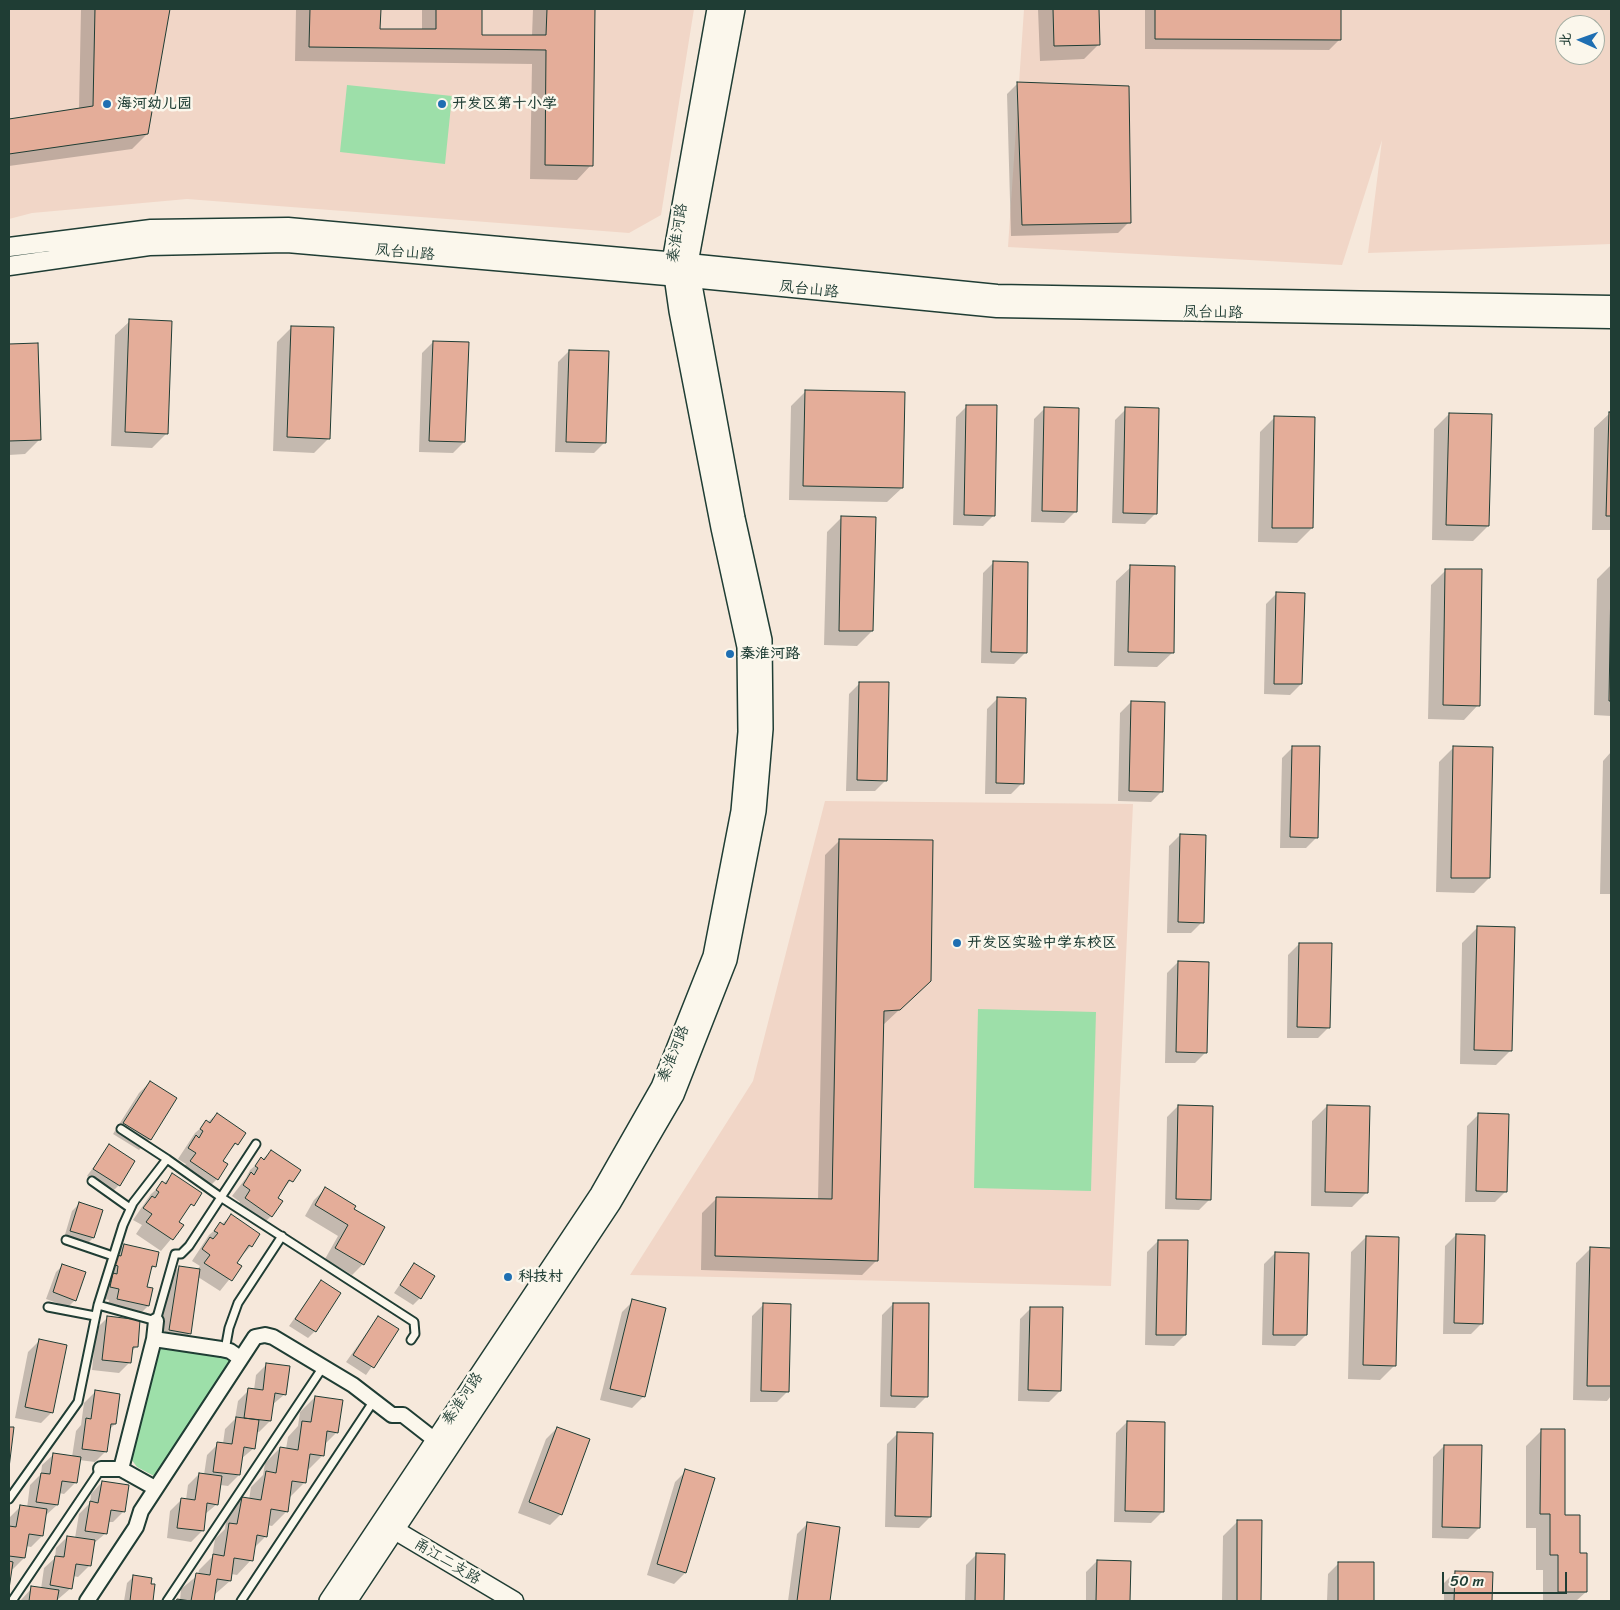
<!DOCTYPE html>
<meta charset="utf-8">
<style>
body{margin:0}
#map{position:relative;width:1620px;height:1610px;overflow:hidden;background:#f6e8db;font-family:Sriracha,"LXGW WenKai TC",sans-serif}
canvas{display:block}
.frame{position:absolute;inset:0;border:10px solid #1f3d34;pointer-events:none}
.north{position:absolute;left:1555px;top:15px;width:50px;height:50px;box-sizing:border-box;background:#fbf7ec;border:1px solid #a3ada2;border-radius:50%;rotate:272deg;font-size:14px;font-weight:700;line-height:20px;text-align:center;color:#1f3d34}
.north::after{content:'';display:block;margin:auto;width:18px;height:22px;background:#1f6fb2;clip-path:polygon(50% 0,100% 100%,50% 72%,0 100%)}
.scale{position:absolute;left:1442px;top:1572px;width:125px;height:22px;box-sizing:border-box;border:2px solid #1f3d34;border-top:0;padding-left:6px;font-size:15px;line-height:18px;white-space:nowrap;color:#1f3d34;-webkit-text-stroke:4px #fbf7ec;paint-order:stroke}
</style>
<div id="map">
<canvas width="1620" height="1610"></canvas>
<div class="frame"></div>
<div class="north">北</div>
<div class="scale">50 m</div>
</div>
<script>
const c = document.querySelector('canvas').getContext('2d');
c.lineJoin = 'round';
function paint(path, color) { c.fillStyle = color; c.fill(path, 'evenodd'); }
const toPath = rows => new Path2D(rows.map(r => 'M' + r).join(''));
function strokePath(path, color, width, dash) { c.strokeStyle = color; c.lineWidth = width; c.lineCap = dash ? 'butt' : 'round'; c.setLineDash(dash || []); c.stroke(path); }
function write(font, color, halo, rows, align = 'center') {
  c.font = font + ' Sriracha,"LXGW WenKai TC",sans-serif'; c.lineWidth = 5; c.setLineDash([]); c.textBaseline = 'middle'; c.strokeStyle = halo; c.fillStyle = color; for (const [text, x, y, turn = 0] of rows) {
    c.save(); c.translate(x, y); c.rotate((+turn || 0) * Math.PI / 180); c.textAlign = isNaN(turn) ? turn : align; if (halo) c.strokeText(text, 0, 0); c.fillText(text, 0, 0); c.restore();
  }
}
paint(toPath([
 [9,9,694,9,661,215,629,233,187,199,32,213,9,219],
 [1024,9,1611,9,1611,244,1368,253,1382,140,1342,265,1008,247],
 [1565,25,1595,25,1595,55,1565,55],
 [825,801,1133,804,1111,1286,630,1275,753,1081]
]), '#f1d6c7');
paint(toPath([
 [347,85,452,96,445,164,340,152],
 [978,1009,1096,1012,1091,1191,974,1188],
 [159,1344,220,1354,229,1360,230,1365,157,1475,154,1476,137,1467,131,1459]
]), '#9ddfa9');
paint(toPath([
 [81,9,169,9,147,134,132,149,9,166,9,120,79,109],
 [296,9,379,9,379,30,422,31,422,9,481,9,480,36,532,36,533,9,593,9,591,165,577,180,530,179,532,64,295,61],
 [1038,9,1098,9,1099,44,1084,59,1040,61],
 [1145,9,1340,9,1340,39,1329,50,1145,49],
 [1018,83,1129,222,1118,233,1011,236,1007,94],
 [130,321,167,433,152,448,111,446,115,335],
 [292,327,329,438,314,453,273,451,277,342],
 [433,342,464,442,453,453,419,452,422,353],
 [37,345,40,439,25,454,9,455,9,346],
 [569,351,605,442,594,453,555,452,558,362],
 [806,391,902,488,887,502,789,500,791,406],
 [967,406,994,515,983,526,953,525,956,417],
 [1045,408,1075,512,1064,523,1031,522,1034,419],
 [1126,409,1156,513,1145,524,1112,523,1115,420],
 [1449,414,1488,526,1473,541,1432,540,1434,429],
 [1609,414,1611,414,1611,530,1592,530,1594,428],
 [1275,417,1312,528,1297,543,1258,542,1260,432],
 [842,517,872,631,857,646,824,645,827,532],
 [994,562,1025,653,1014,664,981,663,983,573],
 [1611,565,1611,716,1594,715,1597,579],
 [1131,567,1172,653,1157,667,1114,666,1116,581],
 [1446,570,1478,705,1464,720,1428,719,1431,585],
 [1277,593,1301,684,1290,695,1264,694,1266,604],
 [860,683,886,780,875,791,846,791,849,694],
 [998,698,1022,783,1011,794,985,794,987,709],
 [1131,702,1162,791,1151,802,1118,801,1120,713],
 [1293,747,1317,837,1306,848,1280,848,1282,758],
 [1454,747,1489,878,1474,893,1436,892,1439,762],
 [1611,752,1611,894,1600,894,1603,761],
 [1180,835,1202,922,1191,933,1167,933,1169,846],
 [840,840,914,996,883,1025,877,1260,862,1275,701,1270,702,1213,717,1198,818,1200,825,855],
 [1477,928,1511,1050,1496,1065,1460,1064,1462,943],
 [1299,944,1329,1027,1318,1038,1287,1038,1288,955],
 [1178,962,1206,1052,1195,1063,1165,1063,1167,973],
 [150,1082,150,1139,139,1150,113,1134,139,1093],
 [1178,1106,1210,1199,1199,1210,1165,1209,1167,1117],
 [1327,1106,1367,1192,1352,1207,1311,1206,1312,1121],
 [217,1114,245,1133,221,1161,217,1179,206,1190,180,1173,186,1164,178,1159,195,1133],
 [1478,1115,1506,1191,1495,1202,1465,1202,1467,1126],
 [109,1146,119,1185,112,1192,87,1176],
 [272,1151,299,1170,276,1198,271,1216,260,1227,235,1210,240,1202,232,1196,246,1178,250,1170],
 [173,1175,200,1194,177,1222,182,1226,161,1251,136,1234,142,1225,133,1220,151,1194],
 [325,1189,353,1210,363,1264,352,1275,325,1259,338,1236,305,1216,314,1200],
 [79,1204,93,1238,86,1245,64,1238,72,1211],
 [231,1216,251,1246,235,1263,240,1266,220,1291,198,1277,190,1333,179,1344,159,1341,168,1278,179,1267,197,1270,200,1266,192,1261,209,1235],
 [1456,1235,1482,1323,1471,1334,1443,1334,1445,1246],
 [1366,1237,1395,1365,1380,1380,1348,1379,1351,1252],
 [1158,1241,1185,1335,1174,1346,1145,1345,1147,1252],
 [124,1245,154,1266,150,1271,146,1288,148,1306,137,1317,107,1310,109,1300,100,1298,113,1256],
 [1591,1248,1611,1249,1611,1396,1607,1401,1573,1400,1576,1263],
 [1275,1253,1306,1335,1295,1346,1262,1345,1264,1264],
 [414,1264,420,1298,413,1305,394,1293],
 [63,1265,75,1300,68,1307,46,1299,56,1272],
 [321,1281,315,1331,308,1338,289,1326],
 [633,1301,643,1397,632,1408,600,1400,622,1312],
 [893,1304,926,1397,915,1408,880,1407,882,1315],
 [763,1305,788,1391,777,1402,750,1402,752,1316],
 [1031,1308,1060,1391,1049,1402,1018,1401,1020,1319],
 [378,1317,397,1330,366,1375,346,1362],
 [107,1318,136,1347,131,1352,130,1362,119,1373,92,1370,96,1329],
 [39,1341,52,1412,41,1423,15,1418,28,1352],
 [267,1364,285,1394,272,1405,270,1421,259,1432,256,1431,254,1448,241,1459,239,1475,228,1486,220,1485,217,1504,204,1515,202,1531,191,1542,167,1538,170,1511,181,1500,186,1500,188,1485,199,1474,204,1475,207,1455,218,1444,223,1444,225,1429,235,1419,238,1401,249,1390,254,1390,256,1375],
 [95,1392,115,1424,109,1430,106,1451,95,1462,79,1460,75,1483,64,1494,59,1493,57,1505,45,1516,42,1536,31,1547,26,1546,24,1558,13,1569,10,1568,9,1580,9,1518,20,1507,27,1508,30,1485,41,1474,42,1465,54,1454,72,1457,76,1431,81,1425,84,1403],
 [315,1397,337,1432,324,1445,323,1455,308,1470,305,1482,290,1497,287,1511,272,1526,267,1525,266,1536,253,1549,251,1560,237,1575,231,1574,230,1581,214,1595,213,1601,176,1601,180,1600,181,1589,198,1575,199,1570,212,1557,215,1539,225,1529,227,1513,242,1499,249,1500,251,1487,263,1475,265,1463,280,1448,286,1449,288,1437,298,1426,300,1412],
 [1127,1422,1162,1512,1151,1523,1114,1522,1116,1433],
 [557,1428,561,1514,550,1525,518,1513,546,1439],
 [1541,1431,1564,1516,1579,1555,1586,1592,1576,1601,1543,1601,1543,1570,1536,1570,1536,1528,1526,1528,1526,1446],
 [898,1433,930,1517,919,1528,885,1527,887,1444],
 [1444,1446,1479,1528,1468,1539,1432,1538,1433,1457],
 [686,1471,685,1573,674,1584,647,1575,675,1482],
 [102,1482,124,1511,113,1522,108,1522,106,1533,93,1544,89,1566,78,1577,73,1576,71,1588,56,1601,20,1601,32,1588,41,1589,44,1568,55,1558,56,1548,67,1537,75,1538,79,1514,90,1503,91,1494],
 [1238,1521,1260,1521,1260,1601,1222,1601,1223,1536],
 [808,1523,838,1528,828,1601,788,1601,797,1534],
 [977,1554,1004,1555,1003,1601,965,1601,966,1565],
 [1097,1561,1129,1562,1129,1601,1086,1601,1086,1572],
 [1339,1563,1373,1564,1372,1601,1327,1601,1328,1574],
 [1455,1572,1492,1573,1491,1601,1444,1601,1444,1583],
 [134,1576,154,1585,152,1601,124,1601,127,1583]
]), '#0003');
const building = toPath([
 [95,9,170,9,148,134,9,154,9,119,93,106,95,9],
 [310,9,381,9,380,29,436,29,436,9,482,9,482,35,546,35,547,9,595,9,593,166,545,165,546,50,309,47,310,9],
 [1053,9,1099,9,1100,45,1054,46,1053,9],
 [1155,9,1341,9,1341,40,1155,39,1155,9],
 [1017,82,1129,86,1131,223,1022,225,1017,82],
 [129,319,172,321,168,434,125,432,129,319],
 [291,326,334,327,330,439,287,437,291,326],
 [433,341,469,342,465,442,429,441,433,341],
 [38,343,41,440,9,441,9,344,38,343],
 [569,350,609,351,606,443,566,442,569,350],
 [805,390,905,392,903,488,803,486,805,390],
 [966,405,997,405,995,516,964,515,966,405],
 [1044,407,1079,408,1077,512,1042,511,1044,407],
 [1125,407,1159,408,1157,514,1123,513,1125,407],
 [1609,412,1611,412,1611,516,1606,516,1609,412],
 [1449,413,1492,414,1489,526,1446,525,1449,413],
 [1274,416,1315,417,1313,528,1272,528,1274,416],
 [841,516,876,517,873,631,839,631,841,516],
 [993,561,1028,562,1027,653,991,652,993,561],
 [1130,565,1175,566,1174,653,1128,652,1130,565],
 [1445,569,1482,569,1480,706,1443,705,1445,569],
 [1611,578,1611,701,1609,701,1611,578],
 [1276,592,1305,593,1302,684,1274,684,1276,592],
 [859,682,889,682,887,781,857,780,859,682],
 [997,697,1026,698,1024,784,996,783,997,697],
 [1131,701,1165,702,1163,792,1129,791,1131,701],
 [1292,746,1320,746,1318,838,1290,837,1292,746],
 [1453,746,1493,747,1490,878,1451,878,1453,746],
 [1180,834,1206,835,1204,923,1178,922,1180,834],
 [839,839,933,840,931,981,900,1010,884,1011,878,1261,715,1256,716,1197,832,1199,839,839],
 [1477,926,1515,927,1512,1051,1474,1050,1477,926],
 [1299,943,1332,943,1330,1028,1297,1027,1299,943],
 [1178,961,1209,962,1207,1053,1176,1052,1178,961],
 [150,1081,177,1098,151,1140,123,1123,150,1081],
 [1178,1105,1213,1106,1211,1200,1176,1199,1178,1105],
 [1327,1105,1370,1106,1368,1193,1325,1192,1327,1105],
 [217,1113,246,1133,238,1145,235,1143,223,1161,228,1164,218,1180,190,1161,196,1153,188,1148,196,1135,199,1138,203,1131,200,1129,206,1120,210,1123,217,1113],
 [1478,1113,1509,1114,1507,1192,1476,1191,1478,1113],
 [109,1144,135,1161,120,1186,93,1169,109,1144],
 [271,1150,301,1170,293,1182,289,1180,278,1198,283,1201,272,1217,245,1198,250,1190,243,1185,251,1172,254,1175,258,1168,255,1166,261,1157,264,1160,271,1150],
 [172,1173,202,1193,194,1206,191,1204,179,1222,184,1225,173,1240,146,1222,152,1214,143,1208,152,1196,155,1198,159,1192,156,1190,162,1181,166,1184,172,1173],
 [325,1187,356,1206,354,1209,385,1227,364,1265,335,1248,348,1225,315,1205,325,1187],
 [79,1202,103,1210,94,1238,70,1231,79,1202],
 [231,1214,260,1234,252,1247,249,1245,237,1263,242,1266,232,1281,204,1263,210,1255,202,1249,210,1237,213,1239,218,1233,214,1231,220,1222,224,1225,231,1214],
 [1456,1234,1485,1235,1483,1324,1454,1323,1456,1234],
 [1366,1236,1399,1237,1396,1366,1363,1365,1366,1236],
 [1158,1240,1188,1240,1186,1335,1156,1335,1158,1240],
 [124,1244,159,1252,156,1267,152,1266,147,1287,153,1288,149,1306,117,1299,119,1289,110,1287,113,1273,117,1274,118,1266,115,1265,117,1255,121,1256,124,1244],
 [1590,1247,1611,1248,1611,1386,1587,1386,1590,1247],
 [1275,1252,1309,1253,1307,1335,1273,1335,1275,1252],
 [414,1263,435,1276,421,1299,400,1285,414,1263],
 [62,1264,86,1272,76,1301,53,1292,62,1264],
 [179,1266,200,1269,191,1334,169,1330,179,1266],
 [321,1280,341,1293,316,1332,295,1319,321,1280],
 [632,1299,666,1308,645,1397,610,1389,632,1299],
 [763,1303,791,1304,789,1392,761,1391,763,1303],
 [893,1303,929,1303,928,1397,891,1396,893,1303],
 [1030,1307,1063,1307,1061,1391,1028,1390,1030,1307],
 [107,1316,140,1320,138,1347,133,1347,131,1363,102,1360,107,1316],
 [378,1316,399,1329,374,1368,353,1355,378,1316],
 [39,1339,67,1345,53,1413,25,1407,39,1339],
 [266,1363,290,1366,286,1395,275,1393,271,1421,244,1418,248,1388,263,1390,266,1363],
 [95,1390,120,1394,116,1424,111,1424,107,1452,82,1449,86,1418,91,1419,95,1390],
 [315,1396,343,1400,338,1433,327,1431,324,1456,310,1454,306,1483,292,1481,288,1512,271,1509,267,1537,257,1535,253,1561,234,1558,231,1581,217,1579,214,1601,176,1601,177,1599,191,1601,196,1573,210,1575,213,1554,224,1556,229,1523,237,1524,242,1497,261,1500,266,1471,276,1473,280,1447,298,1450,302,1421,311,1422,315,1396],
 [236,1417,259,1420,255,1449,244,1447,240,1475,213,1472,217,1442,232,1444,236,1417],
 [1127,1421,1165,1422,1164,1512,1125,1511,1127,1421],
 [9,1427,14,1427,9,1468,9,1427],
 [557,1427,590,1439,562,1515,529,1502,557,1427],
 [1541,1429,1565,1429,1565,1515,1580,1515,1580,1553,1587,1553,1587,1592,1558,1592,1558,1555,1550,1555,1550,1514,1540,1514,1541,1429],
 [897,1432,933,1433,931,1517,895,1516,897,1432],
 [1444,1445,1482,1445,1480,1528,1442,1527,1444,1445],
 [53,1453,81,1457,77,1483,62,1481,58,1505,36,1502,41,1473,50,1474,53,1453],
 [685,1469,715,1478,686,1573,657,1564,685,1469],
 [199,1473,222,1476,218,1505,207,1503,204,1531,177,1528,181,1498,195,1500,199,1473],
 [102,1481,129,1485,125,1512,111,1510,107,1534,85,1531,90,1501,98,1503,102,1481],
 [20,1505,47,1509,43,1536,29,1534,25,1558,9,1556,9,1526,16,1527,20,1505],
 [1237,1520,1262,1520,1261,1601,1237,1601,1237,1520],
 [807,1522,840,1527,830,1601,797,1601,807,1522],
 [67,1536,95,1540,91,1566,76,1564,72,1589,50,1585,55,1556,64,1557,67,1536],
 [976,1553,1005,1554,1004,1601,975,1601,976,1553],
 [1097,1560,1131,1561,1130,1601,1096,1601,1097,1560],
 [9,1561,13,1562,9,1589,9,1561],
 [1338,1562,1374,1562,1374,1601,1338,1601,1338,1562],
 [1455,1571,1493,1572,1492,1601,1454,1601,1455,1571],
 [133,1575,152,1578,151,1584,155,1584,153,1601,130,1601,133,1575],
 [31,1586,59,1590,57,1601,29,1601,31,1586]
]);
paint(building, '#e4ad99');
strokePath(building, '#1f3d34', 1);
const service = toPath([
 [121,1129,167,1159],
 [92,1181,130,1208],
 [66,1240,113,1256],
 [98,1305,123,1225,133,1203,167,1159,222,1198,414,1322,415,1334,411,1340],
 [48,1307,95,1316],
 [225,1350,229,1328,238,1303,282,1236],
 [9,1499,78,1402,98,1305,156,1321,175,1254,181,1254,189,1246,256,1144],
 [12,1601,101,1469],
 [167,1601,323,1367],
 [241,1601,373,1402]
]);
const minor = toPath([
 [154,1339,221,1349,230,1351,240,1358],
 [101,1469,121,1469,155,1488],
 [121,1469,154,1339,156,1321],
 [87,1601,136,1527,141,1511,255,1337,265,1335,273,1337,353,1385,392,1415,403,1415,435,1440]
]);
const tertiary = toPath([
 [9,247,151,229,288,227,688,263,997,294,1611,305],
 [9,266,149,246,287,243,690,278,997,308,1611,319],
 [383,1523,514,1601]
]);
const secondary = toPath([
 [329,1601,600,1194,661,1087,713,956,741,811,748,732,747,647,721,528,679,311,672,262,717,9],
 [347,1601,611,1203,674,1095,727,960,756,811,763,729,762,640,735,518,688,263,735,9]
]);
strokePath(service, '#1f3d34', 11);
strokePath(minor, '#1f3d34', 18);
strokePath(tertiary, '#1f3d34', 21);
strokePath(secondary, '#1f3d34', 22);
strokePath(service, '#fbf7ec', 7);
strokePath(minor, '#fbf7ec', 14);
strokePath(tertiary, '#fbf7ec', 18);
strokePath(secondary, '#fbf7ec', 19);
for (const [x, y, r, color] of [
 [107,104,5,"#1f6fb2"],
 [442,104,5,"#1f6fb2"],
 [730,654,5,"#1f6fb2"],
 [957,943,5,"#1f6fb2"],
 [508,1277,5,"#1f6fb2"]
]) { const dot = new Path2D(); dot.arc(x, y, r, 0, 2 * Math.PI); c.fillStyle = color; c.fill(dot); strokePath(dot, '#fbf7ec', 2); }
write('bold 15px', '#1f3d34', '#fbf7ec', [
 ["海河幼儿园",117,104],
 ["开发区第十小学",452,104],
 ["秦淮河路",740,654],
 ["开发区实验中学东校区",967,943],
 ["科技村",518,1277]
], 'left');
write('15px', '#1f3d34', '#fbf7ec', [
 ["秦淮河路",678,233,-81],
 ["凤台山路",405,253,5],
 ["凤台山路",809,290,6],
 ["凤台山路",1213,313,1],
 ["秦淮河路",674,1054,-68],
 ["秦淮河路",463,1399,-56],
 ["甬江二支路",447,1562,31]
]);
</script>
